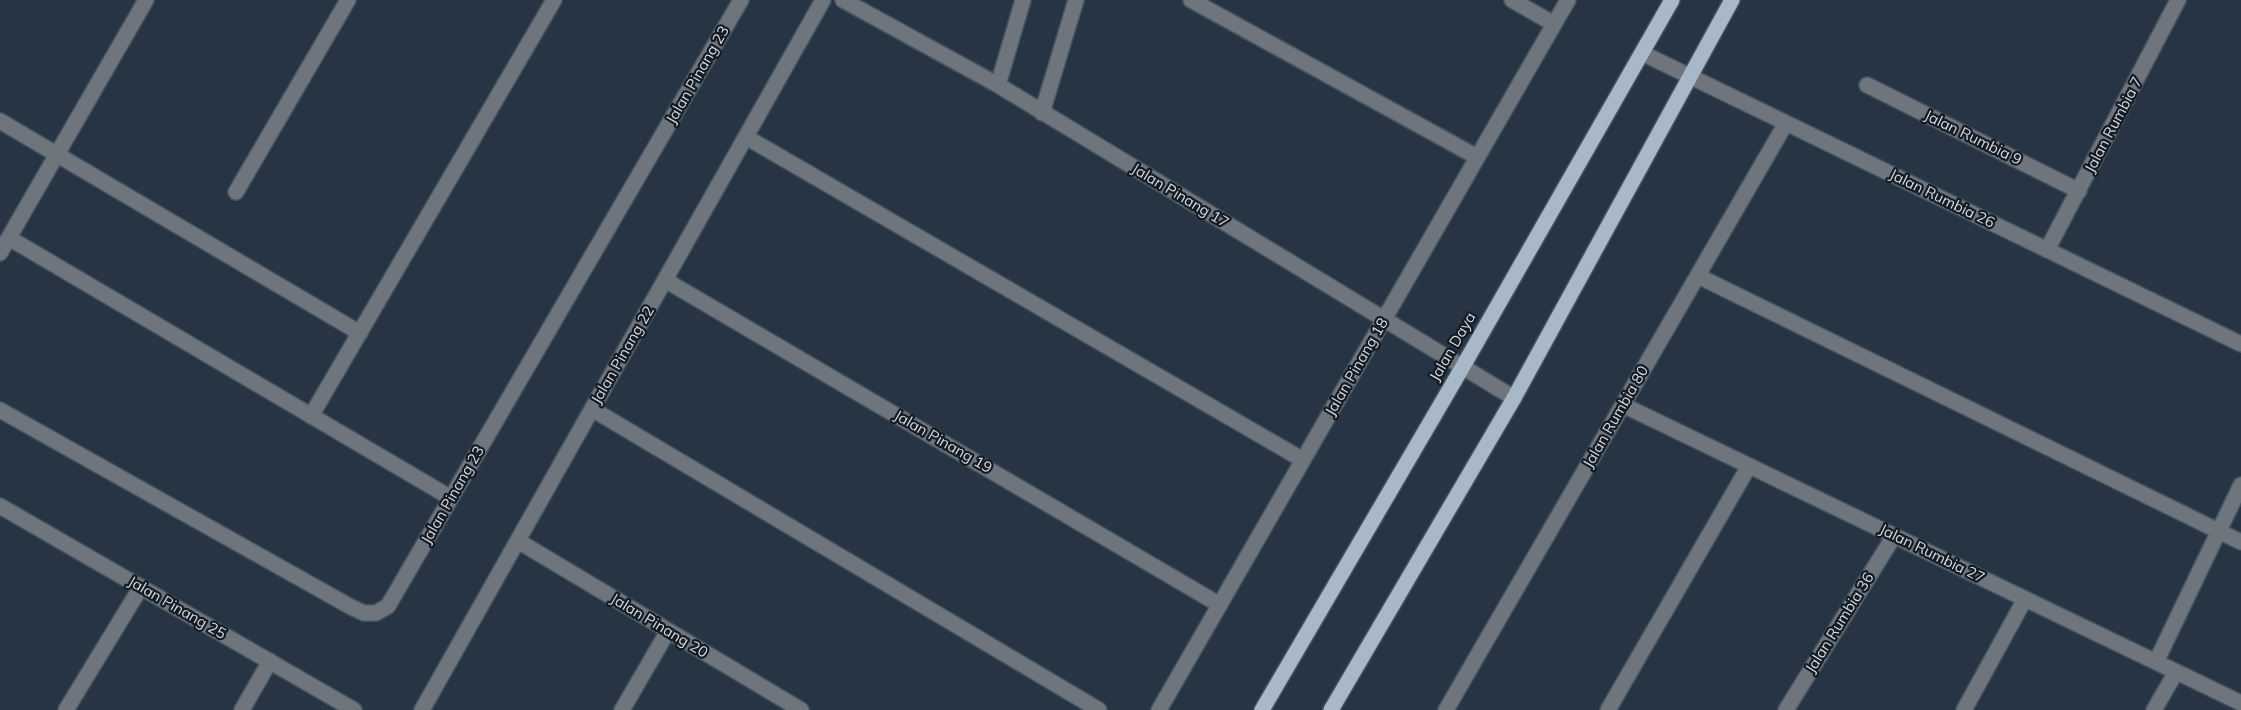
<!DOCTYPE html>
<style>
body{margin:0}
canvas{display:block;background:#263443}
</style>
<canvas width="2241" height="710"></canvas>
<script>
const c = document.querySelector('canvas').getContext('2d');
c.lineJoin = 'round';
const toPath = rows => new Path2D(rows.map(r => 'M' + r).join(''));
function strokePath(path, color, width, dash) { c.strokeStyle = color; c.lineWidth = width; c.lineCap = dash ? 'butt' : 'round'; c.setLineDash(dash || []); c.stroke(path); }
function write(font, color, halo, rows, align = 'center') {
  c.font = font + ' Mulish,sans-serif'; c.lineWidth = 4.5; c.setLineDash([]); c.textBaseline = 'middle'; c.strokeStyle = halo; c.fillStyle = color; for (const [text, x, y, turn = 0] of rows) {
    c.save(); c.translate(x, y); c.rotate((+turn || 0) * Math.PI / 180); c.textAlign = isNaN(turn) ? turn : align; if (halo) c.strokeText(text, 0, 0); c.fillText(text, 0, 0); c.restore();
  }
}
const minor = toPath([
 [843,0,998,85,1514,398],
 [1191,0,1477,157],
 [1512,0,1554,24],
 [1642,53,2241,344],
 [998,85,1023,0],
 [1867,85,2079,191],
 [1042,113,1076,0],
 [0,121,360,333],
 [746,137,1303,460],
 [236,192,348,0],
 [9,238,451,498],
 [2047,250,2178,0],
 [0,253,146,0],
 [1698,276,2241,542],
 [665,280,1220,605],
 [1623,405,2241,703],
 [592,409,1099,710],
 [0,410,351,607,364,613,376,613,388,606,741,0],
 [311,416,554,0],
 [0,506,354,710],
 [518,541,801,710],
 [2156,662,2241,485],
 [66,710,141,587],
 [242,710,270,661],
 [422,710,823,0],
 [622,710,668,631],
 [1159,710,1568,0],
 [1446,710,1786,123],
 [1608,710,1749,466],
 [1786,710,1894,536],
 [1964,710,2025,599],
 [2154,710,2176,672]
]);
const major = toPath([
 [1262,710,1462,368,1672,0],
 [1331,710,1514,398,1732,0]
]);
strokePath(minor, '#455260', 18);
strokePath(major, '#455260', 18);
strokePath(minor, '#6e757d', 15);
strokePath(major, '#a9b8c8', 15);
write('15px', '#d2dbe4', '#151b22', [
 ["Jalan Pinang 23",698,75,-60],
 ["Jalan Rumbia 7",2114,125,-62],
 ["Jalan Rumbia 9",1973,138,26],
 ["Jalan Pinang 17",1180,196,31],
 ["Jalan Rumbia 26",1942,199,26],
 ["Jalan Daya",1453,347,-60],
 ["Jalan Pinang 22",623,355,-60],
 ["Jalan Pinang 18",1357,367,-60],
 ["Jalan Rumbia 80",1616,417,-60],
 ["Jalan Pinang 19",943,442,30],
 ["Jalan Pinang 23",453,495,-60],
 ["Jalan Rumbia 27",1932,554,26],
 ["Jalan Pinang 25",177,608,30],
 ["Jalan Rumbia 36",1840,623,-58],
 ["Jalan Pinang 20",659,626,31]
]);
</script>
